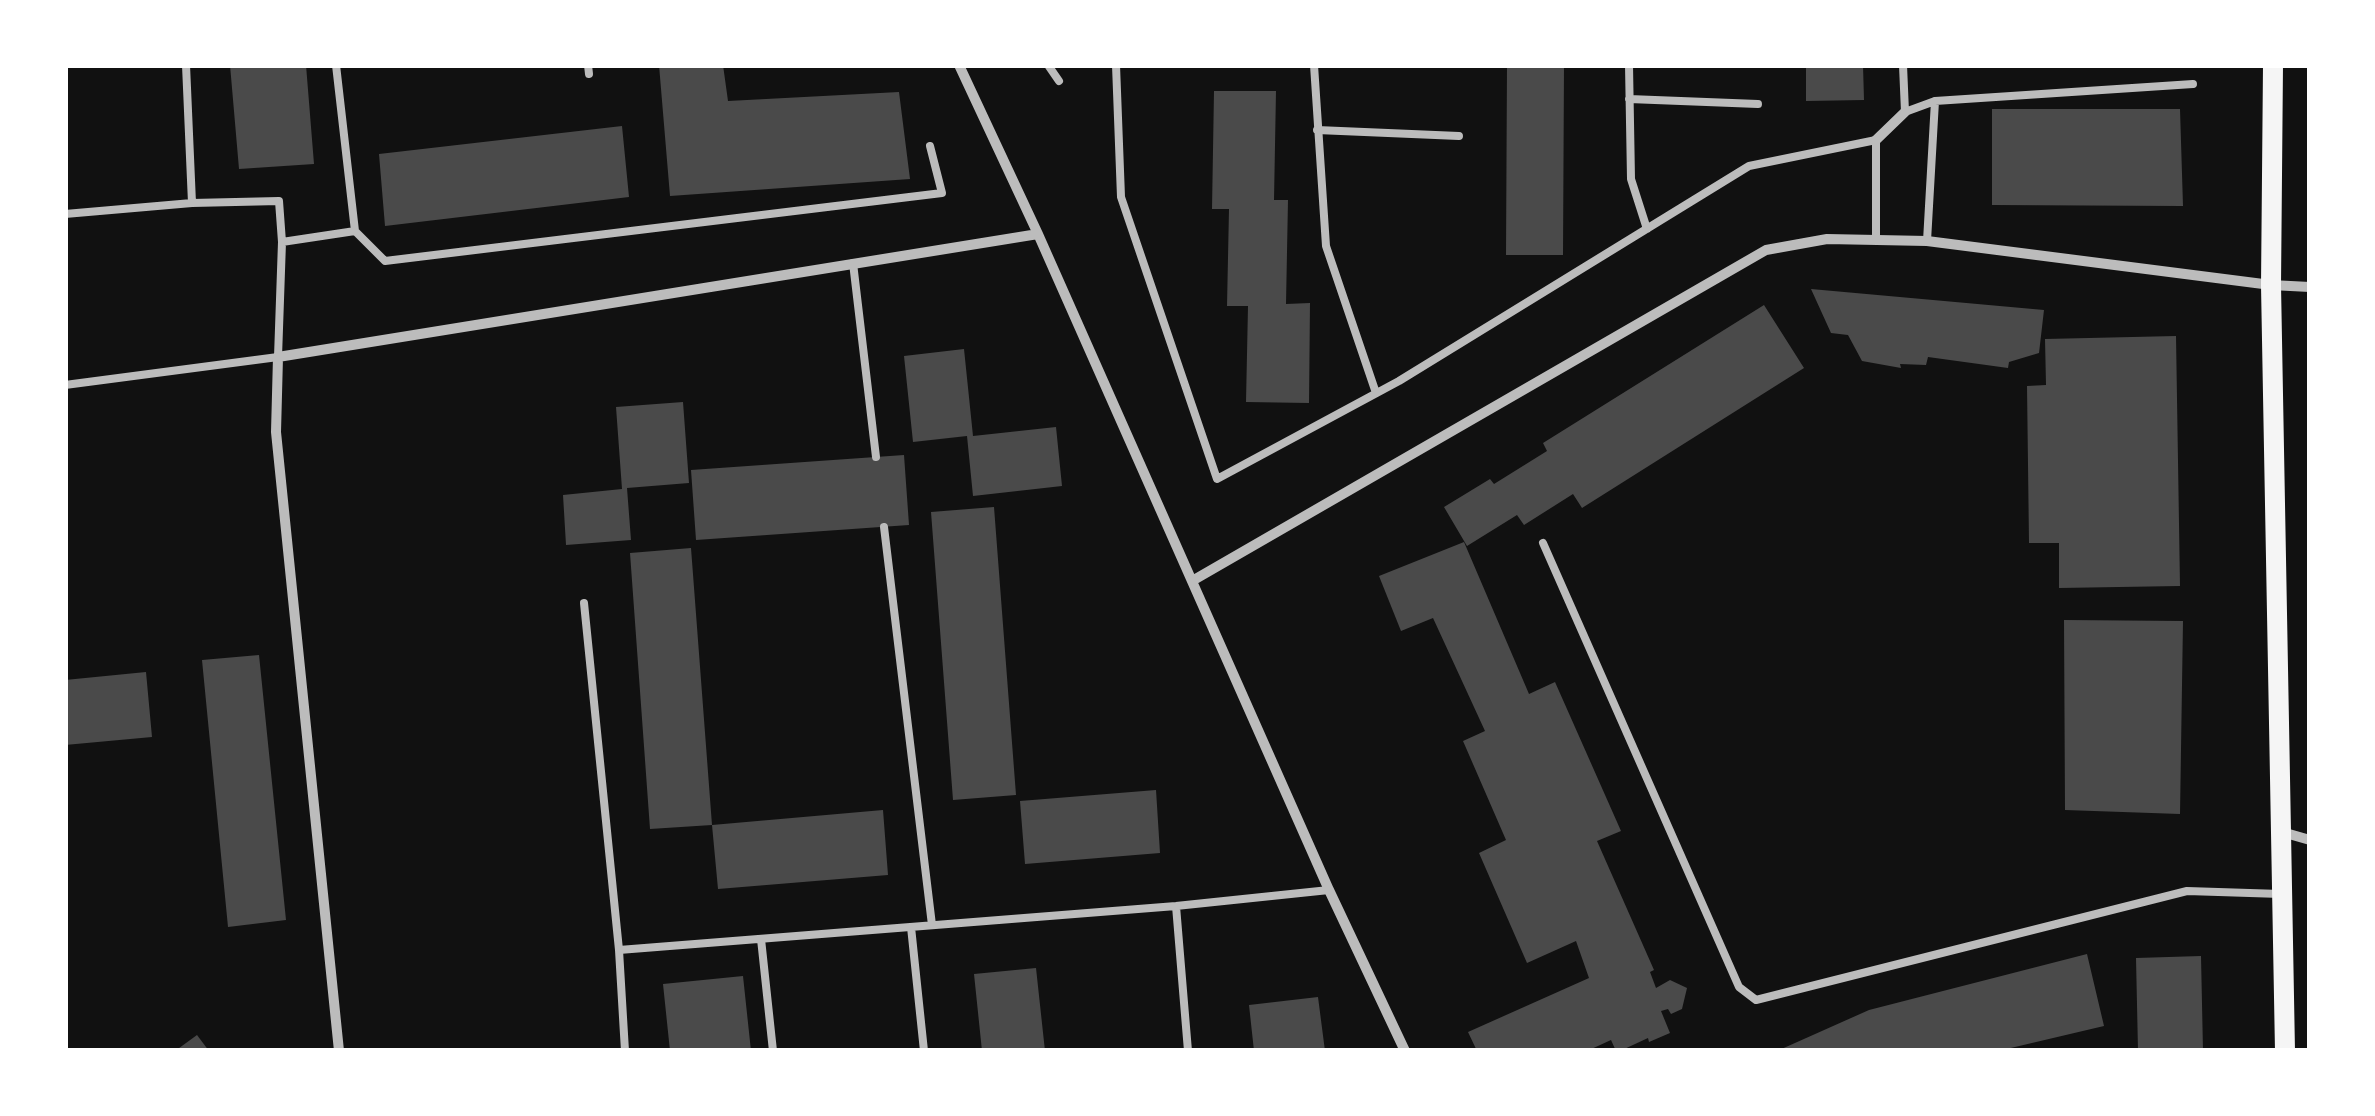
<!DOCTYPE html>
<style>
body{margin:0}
#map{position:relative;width:2375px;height:1116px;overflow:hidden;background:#111;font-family:"Golos Text",sans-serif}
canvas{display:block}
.frame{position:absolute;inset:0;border:68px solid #fff;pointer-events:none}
</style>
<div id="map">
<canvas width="2375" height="1116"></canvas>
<div class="frame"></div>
</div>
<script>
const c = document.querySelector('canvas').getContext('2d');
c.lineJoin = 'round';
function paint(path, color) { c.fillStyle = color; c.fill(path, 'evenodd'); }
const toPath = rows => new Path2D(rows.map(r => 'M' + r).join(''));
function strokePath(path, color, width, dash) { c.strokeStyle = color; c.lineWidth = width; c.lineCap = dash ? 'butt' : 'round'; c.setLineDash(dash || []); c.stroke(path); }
paint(toPath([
 [230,65,306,65,314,164,239,169],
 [659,65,723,65,728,101,899,92,910,179,670,196],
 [1507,65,1564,65,1563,255,1506,255],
 [1806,65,1863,65,1864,100,1806,101],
 [1214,91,1276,91,1274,200,1288,200,1286,304,1310,303,1309,403,1246,402,1248,306,1227,306,1229,209,1212,209],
 [1992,109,2180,109,2183,206,1992,205],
 [622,126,629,197,385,226,379,154],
 [1811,289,2044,310,2039,353,2009,362,2008,368,1928,357,1926,365,1900,364,1901,368,1862,361,1848,335,1831,333],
 [1764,305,1804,368,1582,508,1573,494,1524,525,1517,515,1467,546,1444,507,1490,479,1494,484,1547,451,1543,443],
 [2176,336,2180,586,2059,588,2059,543,2029,543,2027,386,2046,385,2045,339],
 [964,349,973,436,1056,427,1062,486,973,496,967,436,913,442,904,356],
 [683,402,689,483,627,488,631,540,566,545,563,495,622,489,616,407],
 [904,455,909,525,696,540,691,470],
 [994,507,1016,795,953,800,931,512],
 [1464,542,1529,694,1555,682,1621,831,1597,841,1654,970,1650,972,1656,988,1670,980,1687,988,1682,1009,1671,1014,1668,1009,1661,1011,1670,1033,1649,1042,1648,1038,1620,1051,1616,1051,1611,1040,1587,1051,1477,1051,1468,1032,1589,978,1576,941,1527,963,1479,853,1506,840,1463,741,1485,731,1433,618,1401,631,1379,576],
 [691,548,712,825,650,829,630,553],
 [2064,620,2183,621,2180,814,2065,810],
 [259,655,286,920,228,927,202,660],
 [146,672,152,737,65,745,65,680],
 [1156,790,1160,853,1025,864,1020,801],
 [883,810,888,875,718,889,712,825],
 [2087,954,2104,1026,1998,1051,1777,1051,1869,1010],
 [2201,956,2203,1051,2138,1051,2136,958],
 [1036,968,1045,1051,982,1051,974,974],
 [743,976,751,1051,670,1051,663,984],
 [1318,997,1325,1051,1254,1051,1249,1005],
 [197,1035,209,1051,175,1051]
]), '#4a4a4a');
strokePath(toPath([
 [588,65,589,74],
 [1048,65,1059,81],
 [1116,65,1121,197,1217,479,1399,381,1749,166,1876,140,1876,239],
 [1314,65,1326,246,1376,393],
 [1629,65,1631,179,1647,229],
 [1903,65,1905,112,1935,101,1927,241],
 [1629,99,1758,104],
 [1935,101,2193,84],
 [1317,130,1459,136],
 [65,214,192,203,186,65],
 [355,231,385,261,942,193,930,146],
 [282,242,355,231,336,65],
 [853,263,876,457],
 [65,385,278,357,282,242,279,201,192,203],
 [884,527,932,925],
 [1543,543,1739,987,1756,1000,2187,891,2281,894],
 [584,603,619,950,625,1051],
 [1176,906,1188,1051],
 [911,927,924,1051],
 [761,939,773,1051],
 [619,950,1176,906,1329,890]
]), '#bcbcbc', 8);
strokePath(toPath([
 [959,65,1038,234,1329,890,1405,1051],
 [1876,140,1905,112],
 [1192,581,1766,250,1827,239,1927,241,2271,285,2310,287],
 [2282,832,2310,840],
 [339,1051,276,432,278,357,1038,234]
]), '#bcbcbc', 10);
strokePath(toPath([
 [2273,65,2271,285,2285,1051]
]), '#f5f5f5', 20);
</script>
